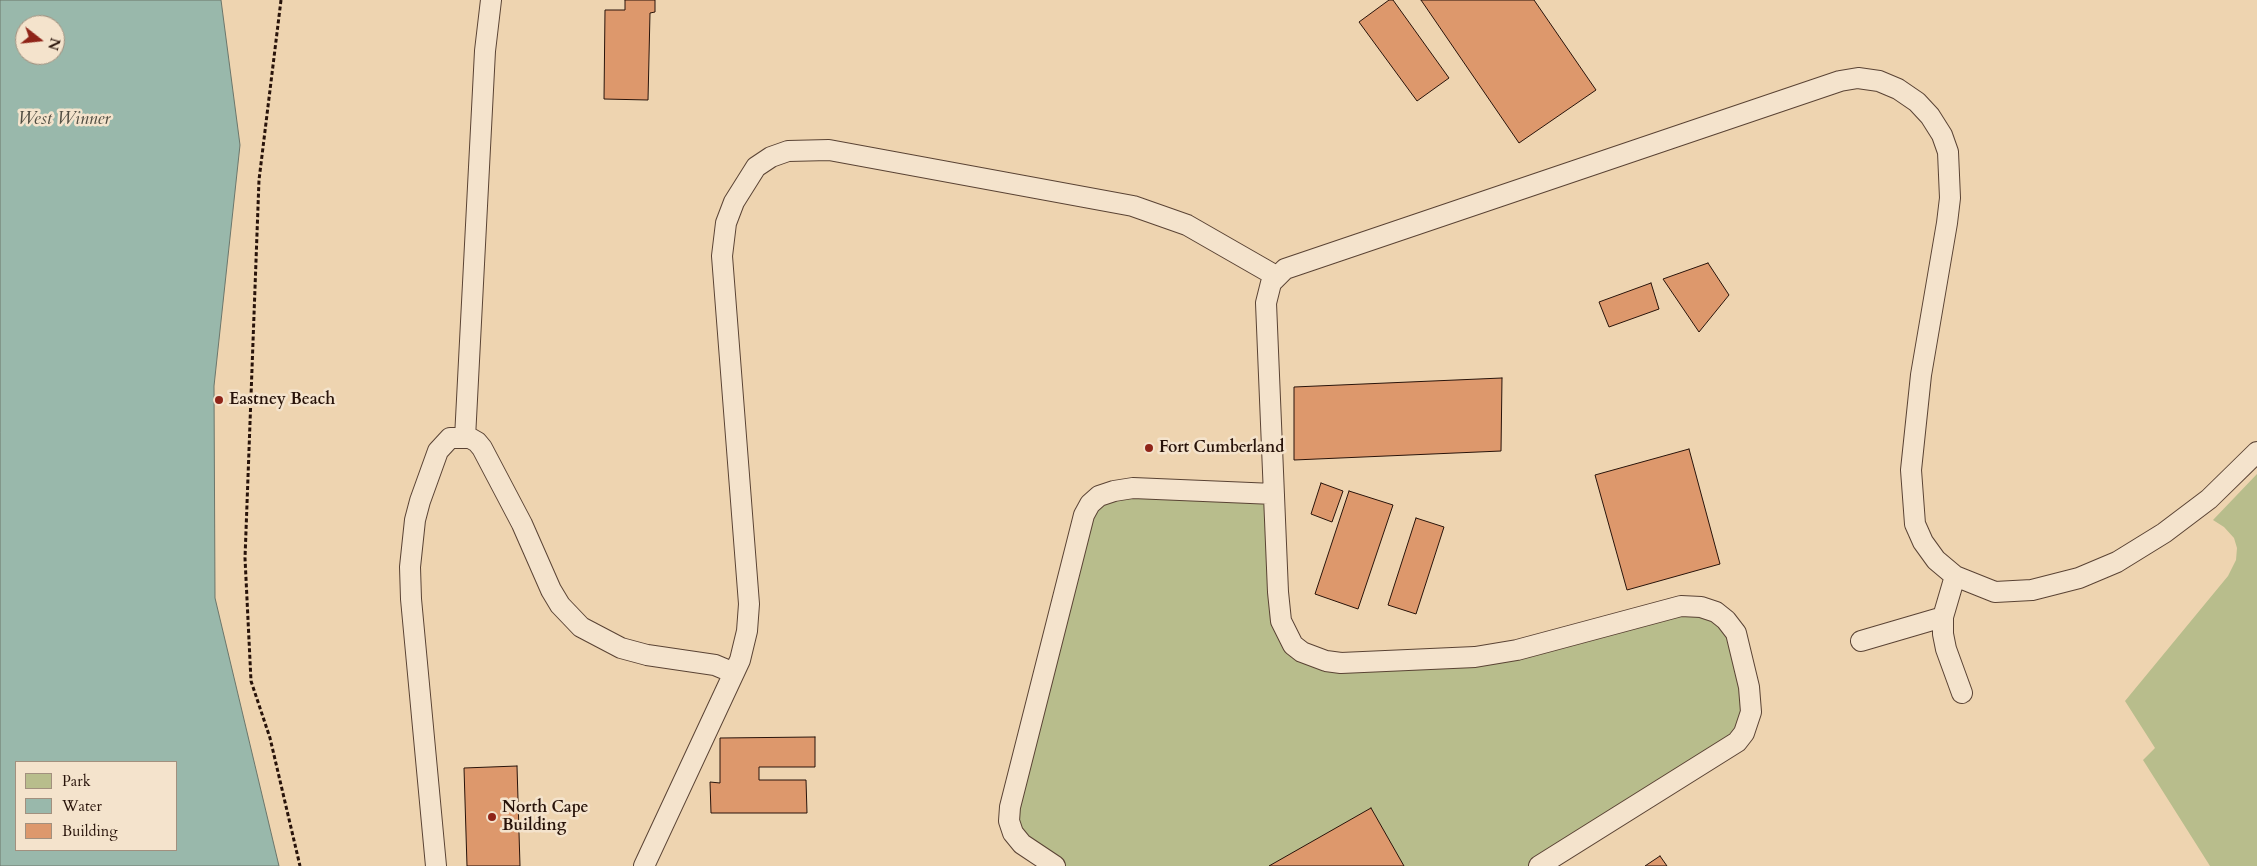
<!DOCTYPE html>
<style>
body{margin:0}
#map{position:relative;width:2257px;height:866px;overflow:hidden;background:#eed4b0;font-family:Cardo,serif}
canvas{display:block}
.legend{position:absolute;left:15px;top:761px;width:162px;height:90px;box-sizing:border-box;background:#f4e3cc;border:1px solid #a2907e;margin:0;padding:6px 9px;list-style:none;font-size:15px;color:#28130a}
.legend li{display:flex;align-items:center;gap:10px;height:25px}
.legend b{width:25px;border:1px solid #a2907e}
.north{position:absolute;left:15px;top:15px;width:50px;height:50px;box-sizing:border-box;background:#f4e3cc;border:1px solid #a2907e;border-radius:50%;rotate:106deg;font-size:14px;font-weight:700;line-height:20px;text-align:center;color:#28130a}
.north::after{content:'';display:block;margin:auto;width:18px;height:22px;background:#8f2418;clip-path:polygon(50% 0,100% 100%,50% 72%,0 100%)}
</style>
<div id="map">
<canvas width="2257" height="866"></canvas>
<ul class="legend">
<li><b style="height:14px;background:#b8bd8c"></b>Park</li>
<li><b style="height:14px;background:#99b8ab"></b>Water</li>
<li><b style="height:14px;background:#dd986c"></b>Building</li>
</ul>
<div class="north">N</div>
</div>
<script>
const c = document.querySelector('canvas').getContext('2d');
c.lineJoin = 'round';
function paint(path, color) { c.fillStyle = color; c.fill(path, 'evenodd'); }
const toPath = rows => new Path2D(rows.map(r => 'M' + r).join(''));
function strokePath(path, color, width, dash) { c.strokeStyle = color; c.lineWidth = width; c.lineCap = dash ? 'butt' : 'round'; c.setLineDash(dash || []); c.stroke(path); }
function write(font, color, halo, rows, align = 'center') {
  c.font = font + ' Cardo,serif'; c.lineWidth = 5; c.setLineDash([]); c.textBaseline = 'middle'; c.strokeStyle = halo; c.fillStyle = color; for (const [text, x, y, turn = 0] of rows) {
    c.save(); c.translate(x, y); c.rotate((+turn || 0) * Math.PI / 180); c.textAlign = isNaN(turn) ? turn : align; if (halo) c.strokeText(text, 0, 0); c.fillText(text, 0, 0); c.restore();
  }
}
paint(toPath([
 [2257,474,2257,866,2210,866,2143,760,2155,748,2125,701,2228,576,2236,560,2237,548,2234,538,2224,527,2213,520],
 [1274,494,1281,621,1315,658,1475,657,1669,607,1726,620,1748,724,1539,866,1056,866,1022,844,1011,805,1099,496]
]), '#b8bd8c');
const water = toPath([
 [0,0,221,0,240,145,214,386,215,598,279,866,0,866,0,0],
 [25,25,55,25,55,55,25,55,25,25],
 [16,762,176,762,176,850,16,850,16,762]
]);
paint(water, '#99b8ab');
strokePath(water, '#6c766b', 1);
const building = toPath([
 [625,0,655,0,655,12,650,13,648,100,604,99,605,10,625,10,625,0],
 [1389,0,1393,0,1449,78,1417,101,1359,22,1389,0],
 [1421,0,1534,0,1596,90,1519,143,1421,0],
 [1708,263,1729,295,1699,332,1663,279,1708,263],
 [1651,283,1659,309,1609,327,1599,302,1651,283],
 [1502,378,1501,451,1294,460,1294,387,1502,378],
 [1689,449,1720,564,1627,590,1595,475,1689,449],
 [1321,483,1343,491,1332,522,1311,514,1321,483],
 [1349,491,1393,505,1358,609,1315,594,1349,491],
 [1416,518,1444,527,1416,614,1388,605,1416,518],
 [815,737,815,767,759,767,759,780,806,780,807,813,711,813,710,782,720,783,720,738,815,737],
 [517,766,520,866,467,866,464,768,517,766],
 [1371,808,1404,866,1269,866,1371,808],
 [1660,856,1667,866,1645,866,1660,856]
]);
paint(building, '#dd986c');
strokePath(building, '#28130a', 1);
const lane = toPath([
 [465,438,485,51,491,0],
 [1955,576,1943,617,1943,634,1946,649,1962,693],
 [1861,641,1943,617],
 [436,866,411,599,410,567,415,520,420,501,438,451,450,438,470,438,477,442,482,448,522,524,551,590,560,605,581,627,621,648,647,655,715,665,734,673],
 [644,866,740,660,747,631,749,604,722,256,726,223,734,202,756,167,771,157,788,151,829,150,1133,206,1187,225,1276,276],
 [1055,866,1022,844,1013,833,1009,821,1010,807,1084,515,1090,504,1099,496,1114,491,1133,488,1274,494],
 [1539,866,1737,742,1744,733,1751,712,1749,687,1736,633,1726,620,1716,612,1701,607,1681,606,1517,650,1475,657,1341,663,1326,661,1302,652,1293,645,1281,621,1278,592,1266,303,1271,283,1285,269,1840,81,1858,78,1879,81,1898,89,1917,102,1930,116,1942,135,1948,152,1950,198,1947,223,1921,375,1911,470,1915,524,1923,542,1936,560,1955,576,1995,592,2032,590,2079,578,2117,562,2164,533,2209,499,2257,452]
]);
strokePath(lane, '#5a4334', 22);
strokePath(toPath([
 [281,0,259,180,245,558,251,681,270,738,300,866]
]), '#28130a', 3, [4, 2.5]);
strokePath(lane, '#f4e3cc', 20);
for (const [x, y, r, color] of [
 [219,400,5,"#8f2418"],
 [1149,448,5,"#8f2418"],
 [492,817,5,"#8f2418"]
]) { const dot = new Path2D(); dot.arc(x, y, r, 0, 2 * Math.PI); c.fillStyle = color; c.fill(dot); strokePath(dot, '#f4e3cc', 2); }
write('bold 16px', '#28130a', '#f4e3cc', [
 ["Eastney Beach",229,400],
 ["Fort Cumberland",1159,448],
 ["North Cape",502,808],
 ["Building",502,826]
], 'left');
write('italic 18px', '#504d42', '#f4e3cc', [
 ["West Winner",64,120]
]);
</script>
